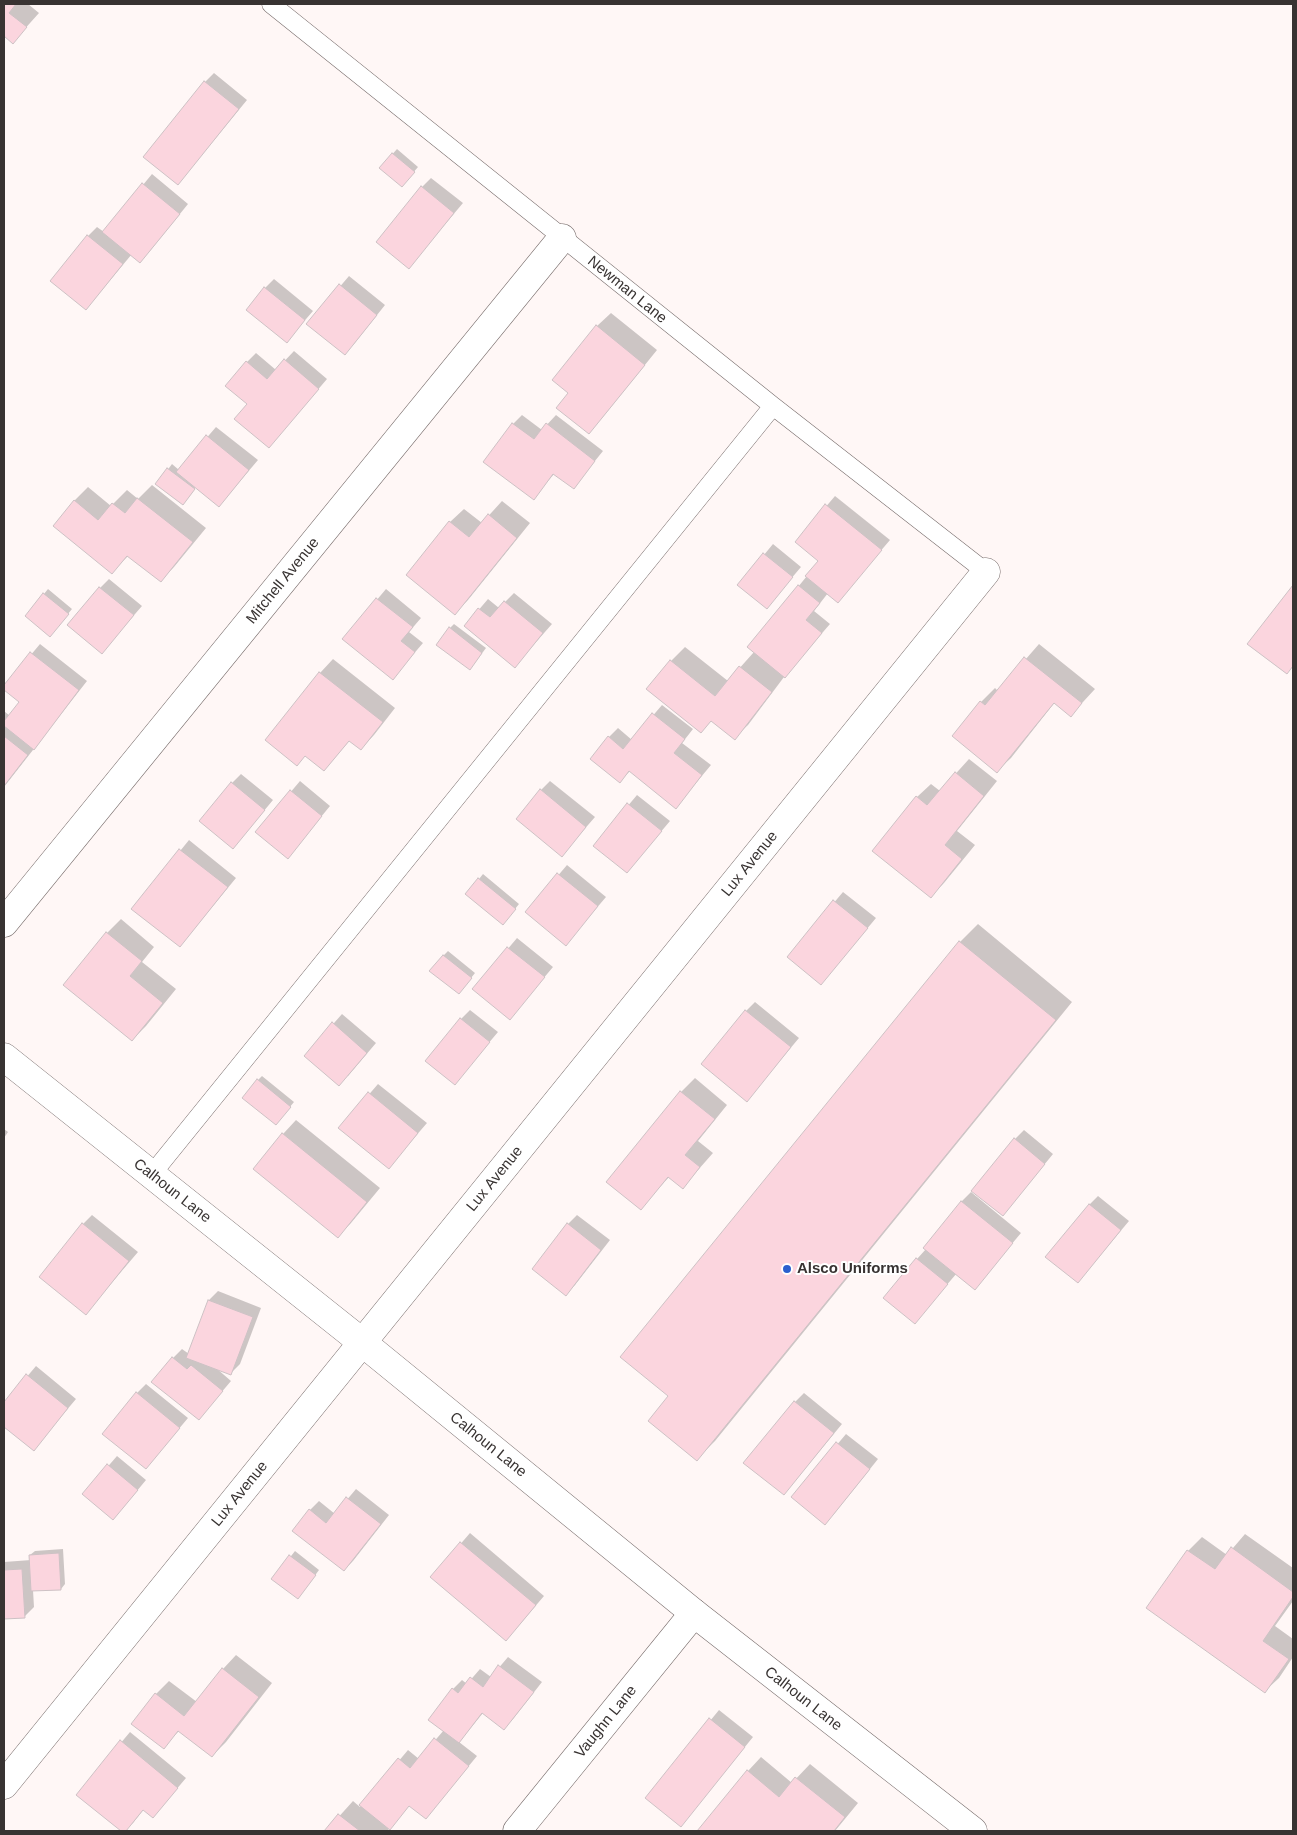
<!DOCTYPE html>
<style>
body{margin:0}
#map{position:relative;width:1297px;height:1835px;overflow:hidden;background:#fff7f6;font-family:Arial,sans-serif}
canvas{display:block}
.frame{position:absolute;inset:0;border:5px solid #383332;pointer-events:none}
</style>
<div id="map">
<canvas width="1297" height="1835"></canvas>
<div class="frame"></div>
</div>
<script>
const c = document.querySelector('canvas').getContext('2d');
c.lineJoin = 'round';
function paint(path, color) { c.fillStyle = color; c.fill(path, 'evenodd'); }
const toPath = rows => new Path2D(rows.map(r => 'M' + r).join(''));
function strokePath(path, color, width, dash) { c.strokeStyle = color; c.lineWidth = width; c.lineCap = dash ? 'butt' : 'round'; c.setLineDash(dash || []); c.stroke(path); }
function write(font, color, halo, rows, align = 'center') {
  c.font = font + ' Arial,sans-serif'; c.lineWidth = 4; c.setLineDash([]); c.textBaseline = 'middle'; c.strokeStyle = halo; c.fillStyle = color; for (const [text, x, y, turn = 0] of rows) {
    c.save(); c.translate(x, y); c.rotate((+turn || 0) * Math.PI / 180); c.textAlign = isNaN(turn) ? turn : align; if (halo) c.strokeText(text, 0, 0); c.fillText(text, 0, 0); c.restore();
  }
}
paint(toPath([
 [4,4,28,4,39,13,13,42,4,35],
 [214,73,247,100,178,184,205,82],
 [397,149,418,167,406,181,381,167],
 [152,174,188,204,149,252,132,254,86,309,51,281,88,236,97,227,104,232],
 [431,178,463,203,409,267,422,187],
 [349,276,385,305,354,344,308,324],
 [274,279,313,311,287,341,265,288],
 [611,313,657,350,602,418,589,432,570,393,597,326],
 [294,351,327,379,269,447,249,404,247,362,256,353,276,370],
 [522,415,542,430,556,415,603,451,574,487,555,473,533,498,513,424],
 [216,427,258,460,219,506,196,487,187,499,157,484,172,464,179,470],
 [152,485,206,528,174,567,161,580,129,555,112,572,74,501,88,487,111,506,127,490,138,499],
 [835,496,890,540,838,601,828,593,814,611,830,624,784,677,748,725,734,738,712,720,701,731,648,689,671,661,685,647,728,681,754,652,749,647,820,560,796,542],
 [502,501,530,523,468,600,455,613,450,522,464,509,482,523],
 [773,544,801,567,767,607,739,585],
 [109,579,142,606,102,652,100,588],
 [1293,587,1293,666,1286,673,1249,644],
 [48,589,72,609,54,631,26,616],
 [386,589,421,618,409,632,423,643,393,678,344,639],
 [514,593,552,624,515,666,465,626,488,599,499,608],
 [454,624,486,648,474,664,450,628],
 [40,644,87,681,4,787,4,711,10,716,21,702,4,687],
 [1039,644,1095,689,1071,715,1055,702,1011,758,997,771,954,736,981,702,995,688,998,691],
 [333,659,395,708,374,735,361,749,350,740,324,770,306,755,297,764,320,673],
 [662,705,693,729,682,743,711,765,676,807,630,771,620,781,609,737,618,728,632,740],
 [969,759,997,781,957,831,975,845,944,883,931,896,917,797,931,784,940,791],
 [241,774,273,800,233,848,232,783],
 [300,781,330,806,288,857,257,832],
 [550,781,595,817,562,855,541,790],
 [637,795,670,821,627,872,595,845],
 [189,840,236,878,180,946,133,909],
 [567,865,606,897,566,944,527,912],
 [483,874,519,904,507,919,479,879],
 [843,892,876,918,821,984,788,957],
 [121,919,154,947,142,962,176,989,146,1026,132,1040,107,933],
 [978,924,1072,1002,715,1441,697,1459,670,1396,960,942],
 [517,938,553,967,510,1018,474,989],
 [448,951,475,973,463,988,443,956],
 [755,1002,799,1038,747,1100,746,1011],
 [470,1010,498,1032,455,1083,461,1019],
 [342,1014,376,1043,348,1076,305,1056],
 [262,1076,294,1102,280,1119,258,1080],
 [695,1078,727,1105,698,1141,713,1153,683,1187,669,1177,641,1208,608,1182,681,1092],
 [378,1084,427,1123,389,1167,340,1128],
 [296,1120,380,1188,351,1223,338,1236,283,1134],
 [4,1129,8,1132,4,1138],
 [1024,1130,1053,1154,1003,1215,1015,1139],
 [971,1192,1021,1233,975,1288,957,1273,915,1322,917,1259,926,1249,962,1201],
 [1098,1196,1129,1221,1078,1282,1089,1205],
 [92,1215,138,1252,86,1313,83,1224],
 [577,1215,610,1240,575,1285,566,1294,568,1224],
 [218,1291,261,1308,240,1364,231,1373,216,1368,231,1381,199,1419,173,1358,182,1349,189,1354,209,1300],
 [36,1366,76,1399,34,1449,4,1425,4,1404],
 [146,1384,188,1418,146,1468,137,1393],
 [804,1393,842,1424,784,1494,795,1402],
 [846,1434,878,1459,834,1514,793,1497],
 [117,1456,146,1480,122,1509,84,1494],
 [356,1489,389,1515,353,1561,344,1570,310,1510,319,1501,335,1514],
 [470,1533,544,1596,515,1630,432,1577],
 [1245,1534,1293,1568,1293,1601,1275,1626,1293,1639,1293,1657,1279,1678,1265,1691,1148,1608,1188,1551,1202,1537,1227,1555],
 [63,1549,65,1584,61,1589,33,1590,34,1607,25,1616,4,1618,4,1562,31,1560,30,1555,35,1551],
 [295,1551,319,1570,302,1593,273,1579],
 [236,1655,272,1683,226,1742,212,1756,180,1730,163,1747,156,1694,169,1681,197,1702,223,1669],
 [508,1657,542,1682,513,1719,504,1728,483,1713,459,1742,477,1756,426,1818,410,1805,388,1830,390,1831,326,1831,353,1801,360,1807,408,1750,419,1759,444,1730,453,1689,462,1680,467,1684,480,1669,491,1677],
 [719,1710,753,1737,689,1816,647,1798],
 [130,1732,186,1778,153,1817,144,1809,133,1823,123,1831,78,1794],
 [761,1757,792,1783,810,1764,858,1803,835,1831,699,1831,748,1771]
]), '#0003');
const building = toPath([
 [4,4,16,4,9,13,27,27,13,44,4,36,4,4],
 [204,81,239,109,178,185,143,157,204,81],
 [392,153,415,172,402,187,379,168,392,153],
 [142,183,180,214,140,263,102,232,142,183],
 [421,186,454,213,409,269,376,242,421,186],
 [87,235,123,264,86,310,50,281,87,235],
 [339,284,377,315,345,355,306,324,339,284],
 [264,287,305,320,287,343,246,310,264,287],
 [596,325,645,365,589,434,556,408,568,393,552,380,596,325],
 [284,359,319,389,269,448,234,419,247,404,225,386,246,361,267,379,284,359],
 [512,423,534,439,546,423,595,461,574,489,553,474,534,500,483,462,512,423],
 [206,435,249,470,219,507,176,472,206,435],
 [167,468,195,489,183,505,155,484,167,468],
 [137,498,193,542,161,582,127,556,112,574,53,526,74,500,98,520,112,503,125,513,137,498],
 [825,504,882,550,838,603,805,576,818,561,795,542,825,504],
 [488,514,517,538,455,615,406,575,449,521,469,537,488,514],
 [763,553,793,577,767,609,737,585,763,553],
 [798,585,820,603,806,620,822,633,785,678,747,647,798,585],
 [1293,585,1293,666,1287,674,1247,644,1293,585],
 [99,587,134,615,102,654,67,625,99,587],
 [43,593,69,614,50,637,25,616,43,593],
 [376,598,413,627,401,641,415,652,393,680,342,639,376,598],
 [504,601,543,633,515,668,464,626,478,608,490,617,504,601],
 [449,627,482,653,470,670,436,645,449,627],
 [30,652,79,690,34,750,4,726,4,721,19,702,4,690,4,685,30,652],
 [1024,657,1082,703,1071,717,1054,703,997,773,952,736,980,701,985,705,1024,657],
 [670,660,715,696,739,666,772,692,735,740,711,721,701,733,646,689,670,660],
 [319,672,383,722,361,750,349,741,324,771,305,756,297,766,265,740,319,672],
 [652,713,685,739,674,753,702,775,676,809,629,771,620,783,590,759,608,736,623,749,652,713],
 [4,736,28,755,4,786,4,736],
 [955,772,984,796,945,845,962,859,931,898,872,851,916,796,927,805,955,772],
 [231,782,265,810,233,849,199,821,231,782],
 [540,789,586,827,562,857,516,819,540,789],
 [290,790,322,816,288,859,255,832,290,790],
 [627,803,662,831,627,873,593,846,627,803],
 [179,849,228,887,180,947,131,909,179,849],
 [557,873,598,906,566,946,525,912,557,873],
 [478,878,516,909,503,925,465,894,478,878],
 [833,900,868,928,821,985,787,957,833,900],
 [106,932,142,961,130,976,163,1003,132,1041,63,985,106,932],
 [959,941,1056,1020,697,1461,648,1421,668,1396,620,1357,959,941],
 [507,947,545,977,510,1020,472,989,507,947],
 [443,955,472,978,459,994,429,971,443,955],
 [745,1010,791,1047,747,1102,701,1064,745,1010],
 [460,1018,490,1042,455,1085,425,1061,460,1018],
 [332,1022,367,1053,339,1086,304,1056,332,1022],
 [257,1079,291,1107,276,1125,242,1098,257,1079],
 [680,1091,715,1119,685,1155,700,1167,683,1189,668,1177,641,1210,606,1182,680,1091],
 [368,1092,418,1133,389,1169,338,1128,368,1092],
 [282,1133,367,1202,338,1238,253,1169,282,1133],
 [1014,1138,1045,1164,1003,1216,971,1191,1014,1138],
 [961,1201,1013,1243,975,1290,923,1248,961,1201],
 [1089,1204,1121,1230,1078,1283,1045,1257,1089,1204],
 [82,1223,129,1261,86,1315,39,1277,82,1223],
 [567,1223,601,1250,566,1296,532,1269,567,1223],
 [916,1258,948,1284,915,1324,883,1298,916,1258],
 [208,1300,253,1317,231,1375,186,1358,208,1300],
 [172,1357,187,1369,191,1365,223,1391,199,1420,151,1382,172,1357],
 [26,1374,68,1408,34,1451,4,1427,4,1402,26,1374],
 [136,1392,180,1428,146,1469,102,1434,136,1392],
 [794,1401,834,1433,784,1495,743,1463,794,1401],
 [836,1442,870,1469,825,1525,791,1497,836,1442],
 [107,1464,138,1490,113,1520,82,1494,107,1464],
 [346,1497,381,1524,344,1571,292,1531,309,1509,326,1523,346,1497],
 [460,1542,536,1605,506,1641,430,1577,460,1542],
 [1231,1547,1293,1592,1293,1597,1263,1641,1289,1659,1265,1693,1146,1608,1187,1550,1215,1569,1231,1547],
 [59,1553,61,1590,31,1591,29,1555,59,1553],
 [289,1555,316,1575,298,1599,271,1579,289,1555],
 [22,1569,25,1618,4,1619,4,1570,22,1569],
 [498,1665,534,1692,504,1730,482,1713,459,1743,428,1720,452,1688,458,1693,470,1677,483,1687,498,1665],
 [222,1668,259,1697,212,1757,178,1731,164,1749,131,1724,155,1693,184,1716,222,1668],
 [709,1718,745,1747,681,1827,645,1798,709,1718],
 [434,1738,469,1766,426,1819,409,1806,390,1830,359,1805,398,1758,410,1768,434,1738],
 [120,1740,178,1788,153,1818,143,1810,126,1831,121,1831,76,1795,120,1740],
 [747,1770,779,1797,795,1777,845,1817,834,1831,697,1831,747,1770],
 [338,1814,360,1831,324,1831,338,1814]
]);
paint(building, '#fbd5de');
strokePath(building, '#cdc1c4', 1);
const lane = toPath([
 [271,4,773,406,986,572],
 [152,1174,773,406]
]);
const street = toPath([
 [4,923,562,238],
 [4,1785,986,572],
 [517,1831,694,1613]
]);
const secondary = toPath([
 [4,1057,363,1343,694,1613,973,1831]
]);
strokePath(lane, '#776c6b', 19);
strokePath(street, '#776c6b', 29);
strokePath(secondary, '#776c6b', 29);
strokePath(lane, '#fff', 18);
strokePath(street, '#fff', 28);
strokePath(secondary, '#fff', 28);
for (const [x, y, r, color] of [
 [787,1269,5,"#2a60ce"]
]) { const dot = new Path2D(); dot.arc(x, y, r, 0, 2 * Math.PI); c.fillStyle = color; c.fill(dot); strokePath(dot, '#fff', 2); }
write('15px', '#383332', '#fff', [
 ["Newman Lane",627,290,39],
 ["Mitchell Avenue",283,581,-51],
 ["Lux Avenue",750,864,-51],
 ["Lux Avenue",495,1179,-51],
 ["Calhoun Lane",172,1191,38],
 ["Calhoun Lane",488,1445,39],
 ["Lux Avenue",240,1494,-51],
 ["Calhoun Lane",803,1699,38],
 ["Vaughn Lane",606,1722,-51]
]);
write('bold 15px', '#383332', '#fff', [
 ["Alsco Uniforms",797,1269]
], 'left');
</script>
